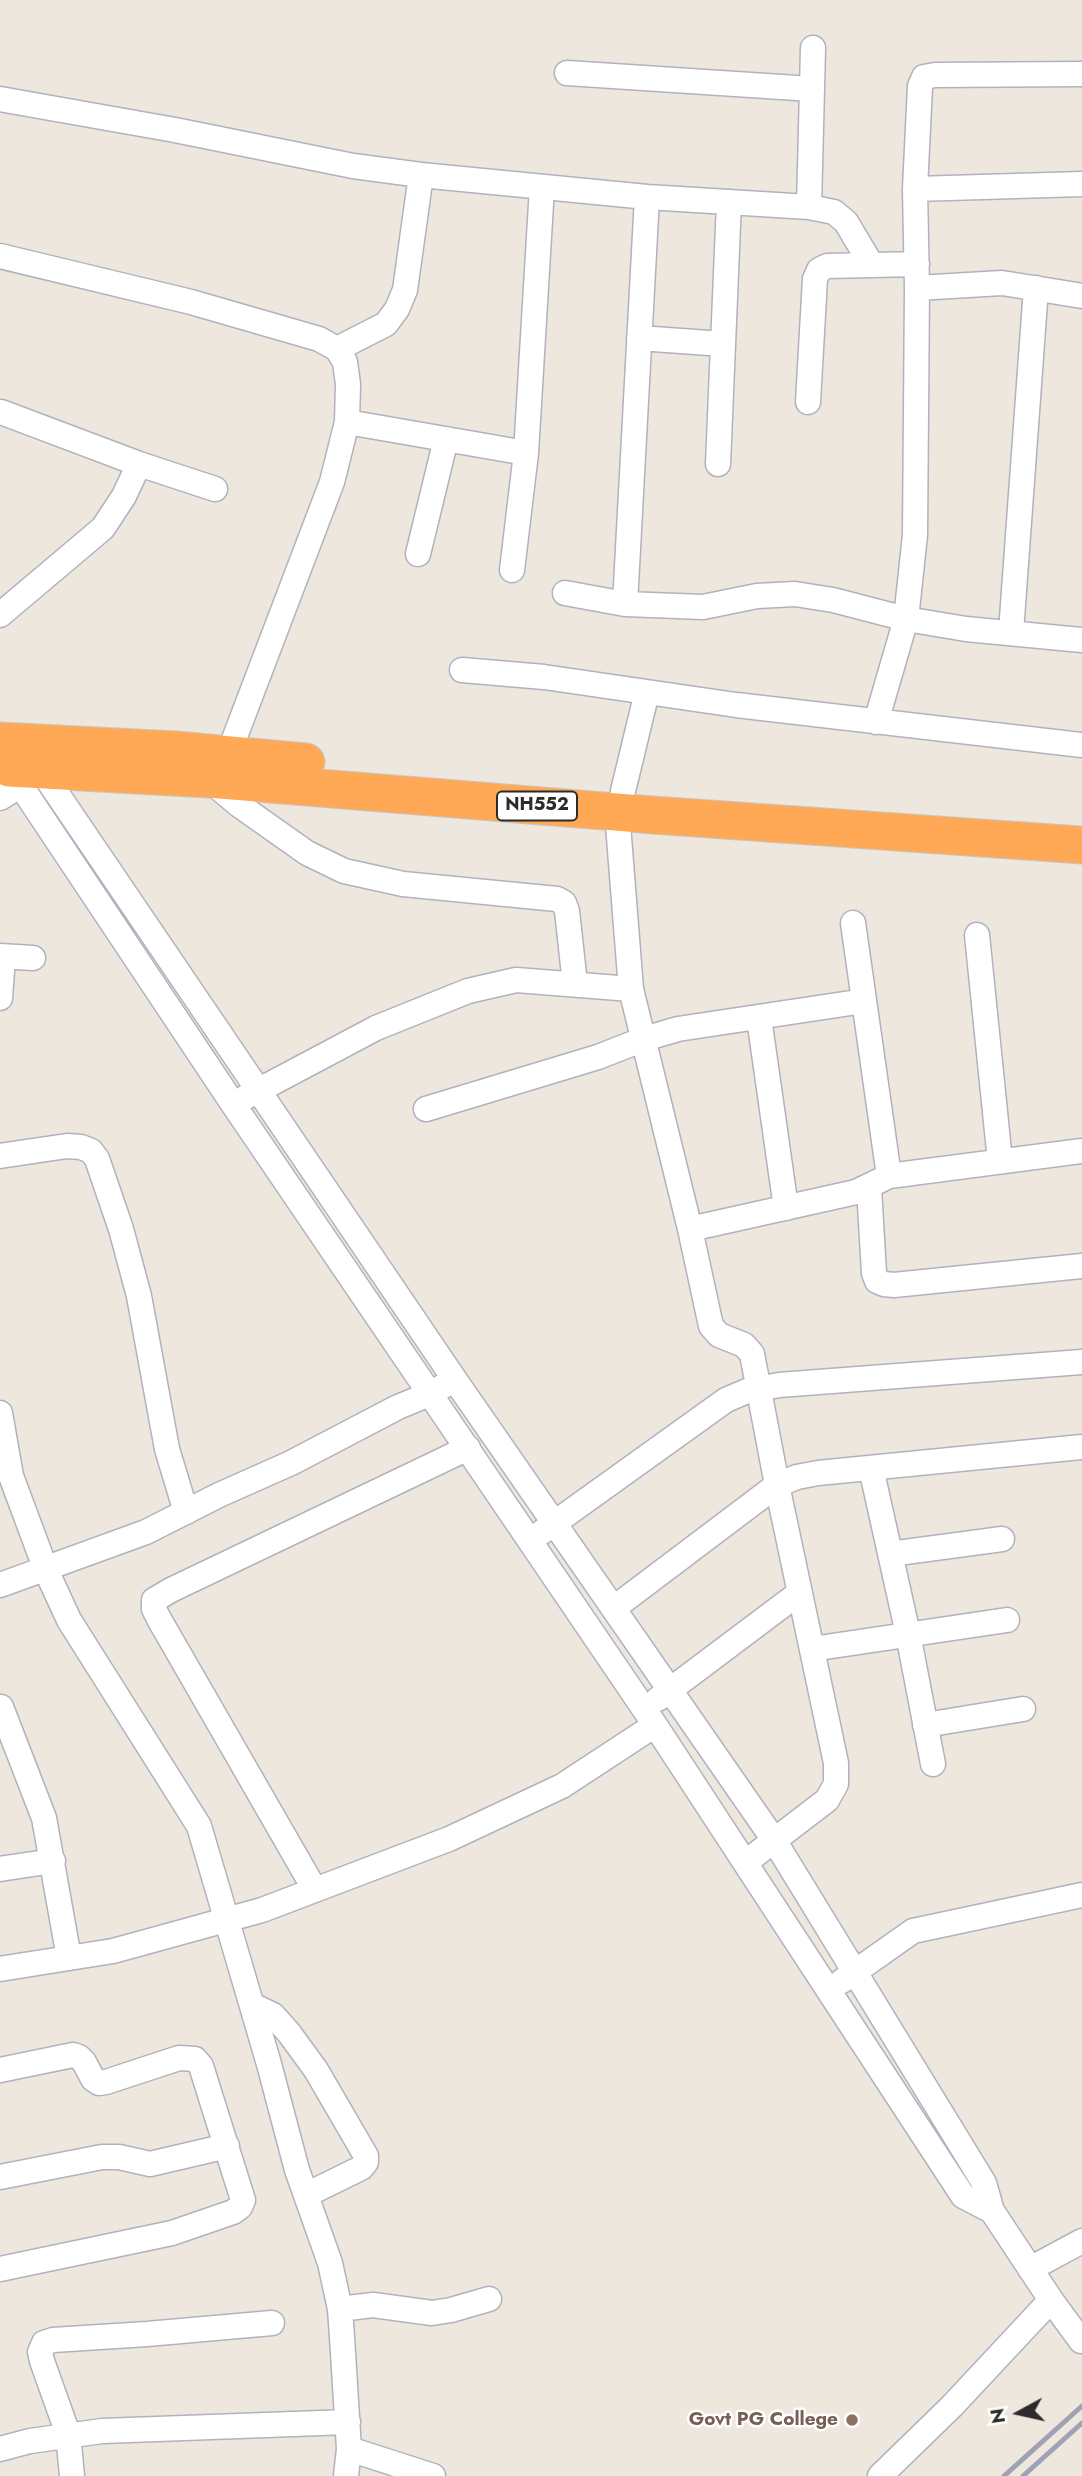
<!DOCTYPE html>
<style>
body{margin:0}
#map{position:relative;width:1082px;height:2476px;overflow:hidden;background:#ede7dd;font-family:Jost,sans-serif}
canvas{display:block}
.north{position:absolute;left:984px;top:2378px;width:70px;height:70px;-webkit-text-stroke:5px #fff;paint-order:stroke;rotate:262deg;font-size:19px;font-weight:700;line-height:28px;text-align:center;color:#2b2b2b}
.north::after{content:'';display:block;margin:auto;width:24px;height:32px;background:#2b2b2b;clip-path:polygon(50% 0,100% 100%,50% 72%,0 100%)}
</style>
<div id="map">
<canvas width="1082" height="2476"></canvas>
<div class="north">N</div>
</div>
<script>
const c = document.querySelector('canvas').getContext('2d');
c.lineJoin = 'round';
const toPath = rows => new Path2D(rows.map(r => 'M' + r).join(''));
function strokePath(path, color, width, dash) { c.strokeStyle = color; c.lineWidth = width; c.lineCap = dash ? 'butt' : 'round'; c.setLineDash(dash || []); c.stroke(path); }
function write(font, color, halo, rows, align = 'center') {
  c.font = font + ' Jost,sans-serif'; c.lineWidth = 5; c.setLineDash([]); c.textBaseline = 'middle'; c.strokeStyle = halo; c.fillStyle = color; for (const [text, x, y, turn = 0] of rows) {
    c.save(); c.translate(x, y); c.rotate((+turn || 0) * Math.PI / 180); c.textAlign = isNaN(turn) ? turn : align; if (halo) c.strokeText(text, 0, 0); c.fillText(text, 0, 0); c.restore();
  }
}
const minor = toPath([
 [567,73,812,89],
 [0,99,175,130,353,166,421,175,647,197,809,207,834,212,846,222,871,264],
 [915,189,1082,184],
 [809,207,813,48],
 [0,256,191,302,319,339,337,349,345,362,348,384,347,422,332,482,228,755],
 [917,288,915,189,920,86,924,77,935,75,1082,74],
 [639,338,723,344],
 [337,349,386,324,397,309,405,290,421,175],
 [808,402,815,279,819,270,827,266,917,264],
 [1,412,139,464,215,489],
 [347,422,526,453],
 [718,464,729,202],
 [418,554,446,439],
 [512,570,526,453,542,187],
 [565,593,625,604,703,607,757,596,795,594,833,600,906,619,966,629,1082,640],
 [625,604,647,197],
 [0,615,103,528,124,496,139,464],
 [1011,632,1036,288],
 [462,670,544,677,647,692],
 [876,722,906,619,915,535,917,288,1002,283,1082,296],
 [9,768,233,1104,655,1725,963,2196,992,2211],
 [41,770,455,1380,774,1840,984,2183,992,2211,1051,2300,1081,2341],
 [208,779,239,805,307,853,344,871,403,884,557,899,564,903,567,911,575,984],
 [623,791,647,692,736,705,1082,745],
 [0,798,21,785],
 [617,812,631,989,690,1229,711,1326,719,1335,744,1345,752,1354,777,1485,836,1763,836,1784,827,1800,746,1862],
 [853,923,889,1176],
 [977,935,1000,1161],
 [0,956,33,958],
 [0,998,3,957],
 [759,1018,786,1208],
 [246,1097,376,1028,468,991,516,980,631,989],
 [426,1109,598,1057,644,1039,678,1029,864,1001],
 [0,1156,67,1146,81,1147,91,1151,97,1159,121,1229,139,1296,167,1449,186,1512],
 [869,1188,874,1273,877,1281,884,1284,894,1285,1082,1266],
 [690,1229,856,1192,889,1176,1082,1151],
 [0,1413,11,1476,46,1570,69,1620,199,1826,269,2064,297,2170,330,2263,340,2309,342,2337,349,2449,346,2476],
 [871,1468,908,1634,933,1764],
 [542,1532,726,1400,747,1391,779,1385,1082,1362],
 [890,1554,1002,1539],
 [0,1585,146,1532,219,1495,291,1463,398,1407,432,1393,445,1385],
 [614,1608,777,1485,797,1477,818,1473,1082,1447],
 [812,1649,1007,1620],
 [658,1699,799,1593],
 [1,1707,44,1818,69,1958],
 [925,1725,1023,1709],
 [0,1869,53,1861],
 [315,1890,159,1619,154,1609,154,1600,171,1590,468,1448],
 [0,1969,113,1951,262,1910,449,1839,562,1786,655,1725],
 [842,1981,913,1931,1082,1895],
 [252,2005,273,2015,289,2033,316,2070,366,2156,366,2162,361,2168,306,2195],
 [0,2070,73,2055,79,2057,84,2062,93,2079,99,2083,106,2082,179,2058,195,2059,201,2066,243,2200,240,2207,233,2212,172,2233,0,2269],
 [0,2177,102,2157,119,2157,150,2164,227,2146],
 [1030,2269,1082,2241],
 [340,2309,373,2305,432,2313,451,2310,489,2299],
 [0,2449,30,2441,102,2431,348,2422],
 [349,2449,433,2476],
 [72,2476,68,2434,42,2361,40,2352,44,2343,53,2340,147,2334,272,2323],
 [880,2476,952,2406,1051,2300]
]);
const highway = toPath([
 [0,741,176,750,306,762],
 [0,754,9,768,208,779,653,815,1082,845]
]);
strokePath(minor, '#b1b2bf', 27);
strokePath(highway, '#c8c8c8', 39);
strokePath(minor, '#fff', 24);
strokePath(highway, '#ffa856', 37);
strokePath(toPath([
 [1004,2476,1082,2406],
 [1023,2476,1082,2423]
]), '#9fa1b6', 5);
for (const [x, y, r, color] of [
 [852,2420,7,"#8d6e63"]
]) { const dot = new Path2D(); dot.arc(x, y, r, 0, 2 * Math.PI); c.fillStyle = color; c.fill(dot); strokePath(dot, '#fff', 2.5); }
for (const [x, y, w] of [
 [537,806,80]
]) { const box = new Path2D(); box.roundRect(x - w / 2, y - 14.5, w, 29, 5); c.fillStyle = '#fff'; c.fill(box); strokePath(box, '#2b2b2b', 2); }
write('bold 18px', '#2b2b2b', null, [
 ["NH552",537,806]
]);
write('bold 19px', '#785e54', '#fff', [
 ["Govt PG College",838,2420]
], 'right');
</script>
